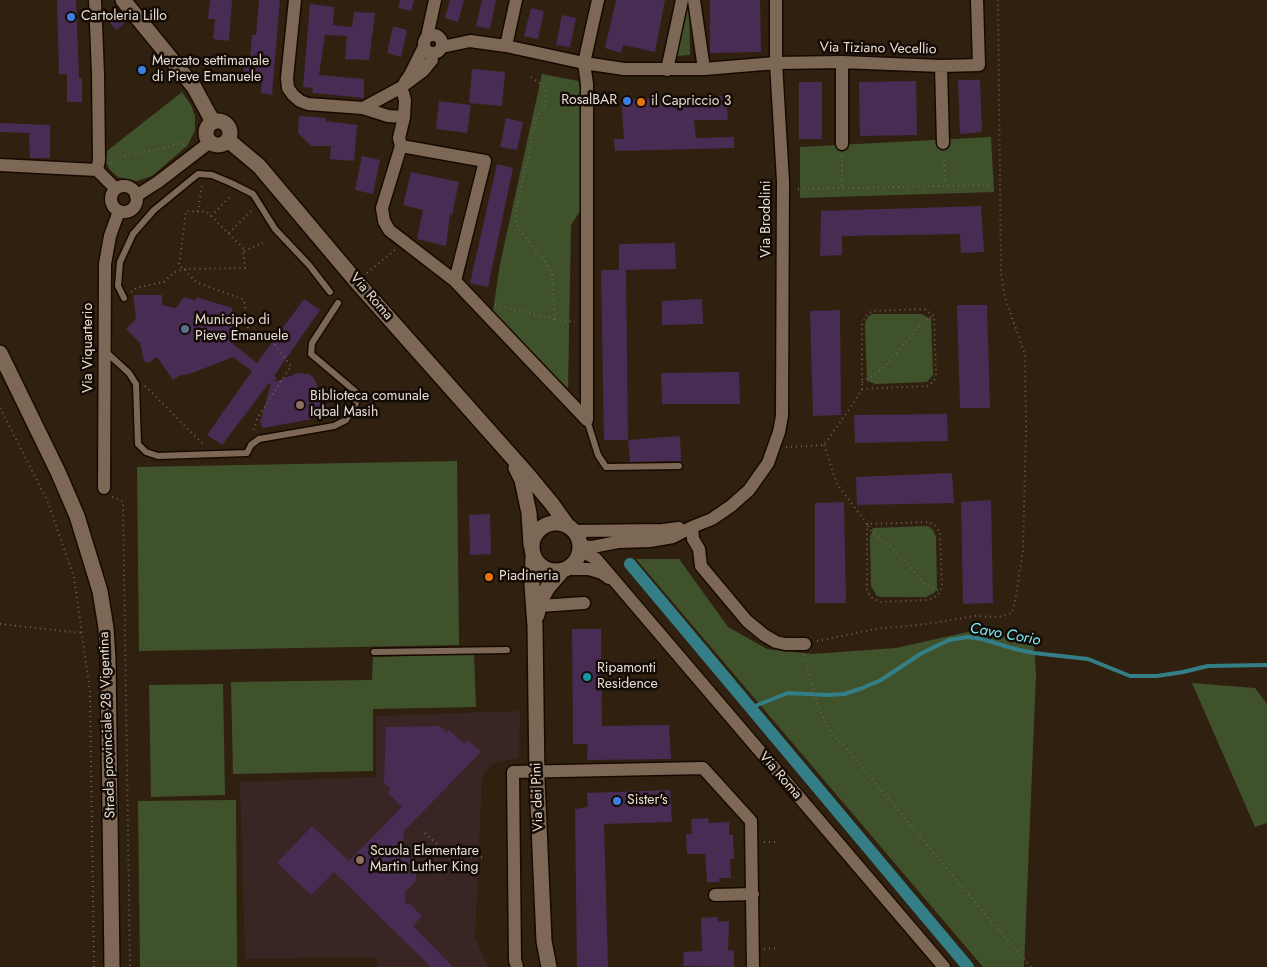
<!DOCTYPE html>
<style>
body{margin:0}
canvas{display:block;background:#30200f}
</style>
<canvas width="1267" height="967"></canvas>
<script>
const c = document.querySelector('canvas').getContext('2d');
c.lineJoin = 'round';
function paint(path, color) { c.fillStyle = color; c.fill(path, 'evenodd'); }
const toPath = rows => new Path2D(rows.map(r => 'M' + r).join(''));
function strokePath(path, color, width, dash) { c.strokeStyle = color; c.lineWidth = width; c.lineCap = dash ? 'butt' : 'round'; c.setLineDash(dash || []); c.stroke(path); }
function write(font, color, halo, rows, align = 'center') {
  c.font = font + ' Jost,sans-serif'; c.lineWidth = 5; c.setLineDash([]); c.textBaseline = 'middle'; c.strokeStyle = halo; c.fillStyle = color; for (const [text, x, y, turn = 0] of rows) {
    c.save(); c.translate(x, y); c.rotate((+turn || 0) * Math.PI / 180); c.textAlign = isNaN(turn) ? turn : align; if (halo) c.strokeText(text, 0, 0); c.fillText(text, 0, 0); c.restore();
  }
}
paint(toPath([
 [520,711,519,757,492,764,482,776,475,938,488,967,378,967,377,957,245,959,240,782,376,777,376,716]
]), '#392524');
paint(toPath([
 [687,0,689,0,690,55,676,56],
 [542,74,578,81,581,89,582,208,571,225,568,389,493,311,500,264],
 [182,92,191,105,195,116,195,131,187,146,152,176,137,181,118,177,110,170,106,162,107,151],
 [991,137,994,192,800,198,800,147],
 [872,314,921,314,931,319,933,375,927,382,875,384,867,381,865,323,868,317],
 [457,461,459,645,139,651,137,467],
 [928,526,933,530,936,537,937,589,934,593,926,597,882,597,877,596,871,586,870,537,873,528],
 [636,559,679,559,728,627,767,649,812,654,896,648,981,629,1034,644,1036,674,1024,967,983,967],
 [474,654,476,707,373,709,373,771,233,774,231,682,372,680,373,657],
 [1192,683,1255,688,1267,704,1267,823,1255,827],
 [223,684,225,795,151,797,149,685],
 [236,800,237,967,140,967,138,801]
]), '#40522c');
strokePath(toPath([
 [750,708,788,693,828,695,844,694,860,689,881,680,922,653,949,640,968,637,982,639,1015,649,1034,653,1088,659,1130,676,1157,676,1183,672,1208,666,1267,665]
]), '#347f87', 4);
strokePath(toPath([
 [630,564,968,967]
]), '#347f87', 12);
paint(toPath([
 [57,0,76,0,79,78,82,78,82,102,67,102,67,74,59,74],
 [210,0,232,0,229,41,213,39,215,19,208,19],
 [259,0,280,0,272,95,261,93,262,80,253,78,253,75,243,73,245,61,250,61,252,35,256,35],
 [400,0,414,0,411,11,398,8],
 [450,0,464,0,458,22,445,18],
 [482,0,496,0,490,29,476,26],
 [616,0,665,0,655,52,623,45,621,53,605,48],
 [710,0,760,0,761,52,710,53],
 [310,4,334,7,333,25,352,27,354,12,375,13,369,60,345,59,347,36,325,35,319,75,364,79,364,98,312,93,313,88,303,87],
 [531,8,544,11,538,39,524,36],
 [562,15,576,18,570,47,556,45],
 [118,16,125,23,116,30,110,23],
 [393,26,407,30,401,57,387,53],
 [472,69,505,72,502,106,469,103],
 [958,80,980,80,982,132,960,134],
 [916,81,917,135,860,136,859,82],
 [799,82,822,82,822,139,799,139],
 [726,96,728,120,694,120,696,138,734,137,734,148,615,151,614,139,624,139,621,99],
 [439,101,471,105,467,133,436,129],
 [299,116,326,118,326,121,357,125,354,161,330,159,331,146,311,146,298,133],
 [506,118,523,122,517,150,500,147],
 [0,123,50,125,50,158,30,158,29,133,0,132],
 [362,156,380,160,373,194,355,190],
 [497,164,513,168,488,287,470,283],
 [411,172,459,182,452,215,450,214,446,246,417,239,423,210,403,205],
 [981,206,984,252,961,253,960,234,842,236,842,255,820,256,821,211],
 [675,243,676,269,619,270,619,244],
 [601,270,626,270,628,440,604,440],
 [133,295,162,295,162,305,176,308,184,297,196,301,196,297,232,308,233,344,257,363,304,299,320,310,274,376,277,378,274,382,298,373,309,374,314,378,317,385,316,398,339,414,263,428,260,422,271,384,269,383,222,445,207,435,252,371,233,357,192,373,179,376,173,380,157,357,148,363,144,361,140,343,126,329,136,319],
 [702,299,703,324,662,325,662,301],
 [957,305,987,305,990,408,960,408],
 [840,310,841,415,813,416,810,311],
 [739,372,740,404,662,404,661,373],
 [947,414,948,441,855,443,854,415],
 [680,436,681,461,630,462,628,440],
 [952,473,954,503,857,505,856,477],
 [991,500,993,603,963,604,961,502],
 [844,502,846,603,815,603,815,503],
 [490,514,491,554,470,555,469,515],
 [572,629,601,629,602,726,669,725,671,759,587,760,588,744,573,744],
 [440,726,446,733,449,730,464,744,468,740,481,752,404,831,403,851,411,860,409,866,416,873,416,881,405,892,405,903,410,904,422,916,413,926,453,967,431,967,334,872,311,895,277,863,312,826,349,861,402,807,388,793,391,789,384,783,386,727],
 [670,790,672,822,604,824,608,967,577,967,575,809,588,807,587,793],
 [708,818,709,823,729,822,729,835,733,835,734,859,730,859,731,878,719,878,720,882,707,882,705,854,687,854,686,834,692,834,691,819],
 [717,917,718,922,729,921,728,950,734,951,734,967,683,966,684,952,702,951,701,918]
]), '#482c53');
const lane = toPath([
 [124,298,118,286,120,262,133,234,154,210,198,174,212,175,231,183,253,194,275,229,309,265,330,292],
 [106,352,129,373,136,384,138,444,146,452,158,456,247,453,251,445,259,439,334,426,346,420,356,403,356,392,311,354,312,343,338,303],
 [587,420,598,455,606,467,679,466],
 [374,652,507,650]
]);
const street = toPath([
 [95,0,98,74,99,160,97,170],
 [295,0,287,78,288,88,293,95,300,101,308,104,363,108,400,88,423,71,432,60,431,53],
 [694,0,704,69],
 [776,0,776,63,842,62,941,66,979,65,977,0],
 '424 44a9 9 0 1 1 18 0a9 9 0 1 1-18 0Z',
 [427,37,435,0],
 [506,46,516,0],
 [442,47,470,41,506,46,584,63,624,69,704,69,776,63,783,181,782,416,779,432,768,463,749,490,731,506,712,519,692,527,673,537,650,541,618,542,592,547,580,546],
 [941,66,943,143],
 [667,70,682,0],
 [405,82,410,75,424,47],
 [400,88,403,93,405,100,404,117,399,138,401,146,382,208,384,221,389,230,455,281,587,420,587,84,584,63,598,0],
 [363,108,388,116,404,117],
 [842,144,842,62],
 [401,146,485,161,455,281],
 [0,165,97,170],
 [97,170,116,189],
 '111 199a13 13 0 1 1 26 0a13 13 0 1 1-26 0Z',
 [136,196,158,182,210,142],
 [104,488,105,264,110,236,119,211],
 [692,527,693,539,699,549,701,566,747,621,764,635,776,642,785,644,805,644],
 [574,531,663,530,679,528],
 [580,550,596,559,944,967],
 [568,569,589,569,602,573,609,578],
 [539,606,584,603],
 [715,895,753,894],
 [517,967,515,960,513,772,703,768,751,821,753,967]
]);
const secondary = toPath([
 [123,0,194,87,213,122],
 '206 133a12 12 0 1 1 24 0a12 12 0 1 1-24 0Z',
 [228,140,259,166,356,281,528,475,552,504,567,525],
 [0,353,58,472,77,516,100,591,106,628,108,659,112,967],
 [516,468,522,480,529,513,531,545],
 '532 547a24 24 0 1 1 48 0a24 24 0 1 1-48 0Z',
 [533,556,532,586,535,626,537,780,544,941,549,967],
 [537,615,540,601,548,587,562,571]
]);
strokePath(lane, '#180900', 9);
strokePath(street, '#180900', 15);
strokePath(secondary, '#180900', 18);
strokePath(toPath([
 [531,77,543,86,546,92,546,99,544,106,536,118,516,212,516,219,519,229,544,260,552,273,555,319,575,322],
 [842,155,842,187],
 [944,155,945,185],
 [111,163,121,157,129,154,152,151,178,144,185,145],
 [798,189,989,185],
 [198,212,202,185],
 [211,216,232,195],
 [229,233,251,211],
 [244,251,263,243],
 [367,273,396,249],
 [131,292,136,288,164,282,173,273,184,269,245,268,243,248,207,212,186,211,179,266,184,269,196,282,244,300,249,337,268,336,291,366,258,417,253,431],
 [495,305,555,319],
 [862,382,873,376,887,364,918,327,927,319,934,316],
 [145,386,205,446],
 [0,408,47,500,74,577,90,692,94,967],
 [824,445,837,484,867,524,928,522,935,525,940,533,942,586,938,595,929,600,880,602,871,597,867,590,867,524],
 [786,447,824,445,853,404,862,389,862,325,866,316,872,311,924,309,934,316,936,377,933,382,927,386,862,389],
 [112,497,121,500,123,502,130,967],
 [868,526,871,531,897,553,925,584,939,591],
 [0,624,82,633],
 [817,641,875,629,927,624,975,616,998,617,1012,613,1015,601,1023,551,1026,431,1025,355,1004,294,1001,273,998,0],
 [804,655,818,707,832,735,843,745,963,888,1031,967],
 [425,833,450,856,483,857],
 [764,842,777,842],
 [764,949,779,948]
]), '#706152', 2, [1, 4]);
strokePath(lane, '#7c6855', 6);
strokePath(street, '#7c6855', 12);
strokePath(secondary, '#7c6855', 15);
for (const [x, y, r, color] of [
 [71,17,5,"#3f7fe0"],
 [142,70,5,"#3f7fe0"],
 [627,101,5,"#3f7fe0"],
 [641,102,5,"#e8710a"],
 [185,329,5,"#5c6f8a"],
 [300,405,5,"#8d6e63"],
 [489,577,5,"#e8710a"],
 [587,677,5,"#0f9aa8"],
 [617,801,5,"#3f7fe0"],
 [360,860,5,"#8d6e63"]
]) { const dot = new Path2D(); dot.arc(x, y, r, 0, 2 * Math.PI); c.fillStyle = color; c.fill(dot); strokePath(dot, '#130b05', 2); }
write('14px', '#e9ddd3', '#130b05', [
 ["Cartoleria Lillo",81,17],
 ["Mercato settimanale",152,62],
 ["di Pieve Emanuele",152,78],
 ["RosalBAR",617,101,"right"],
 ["il Capriccio 3",651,102],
 ["Municipio di",195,321],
 ["Pieve Emanuele",195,337],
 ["Biblioteca comunale",310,397],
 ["Iqbal Masih",310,413],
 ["Piadineria",499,577],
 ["Ripamonti",597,669],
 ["Residence",597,685],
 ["Sister's",627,801],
 ["Scuola Elementare",370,852],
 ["Martin Luther King",370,868]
], 'left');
write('14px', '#e9ddd3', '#130b05', [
 ["Via Tiziano Vecellio",878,49,1],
 ["Via Brodolini",767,219,-90],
 ["Via Roma",371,297,49],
 ["Via Viquarterio",89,348,-90],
 ["Strada provinciale 28 Vigentina",108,725,-92],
 ["Via Roma",780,776,49],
 ["Via dei Pini",538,797,-92]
]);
write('italic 15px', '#7feffb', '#130b05', [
 ["Cavo Corio",1005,635,10]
]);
</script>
